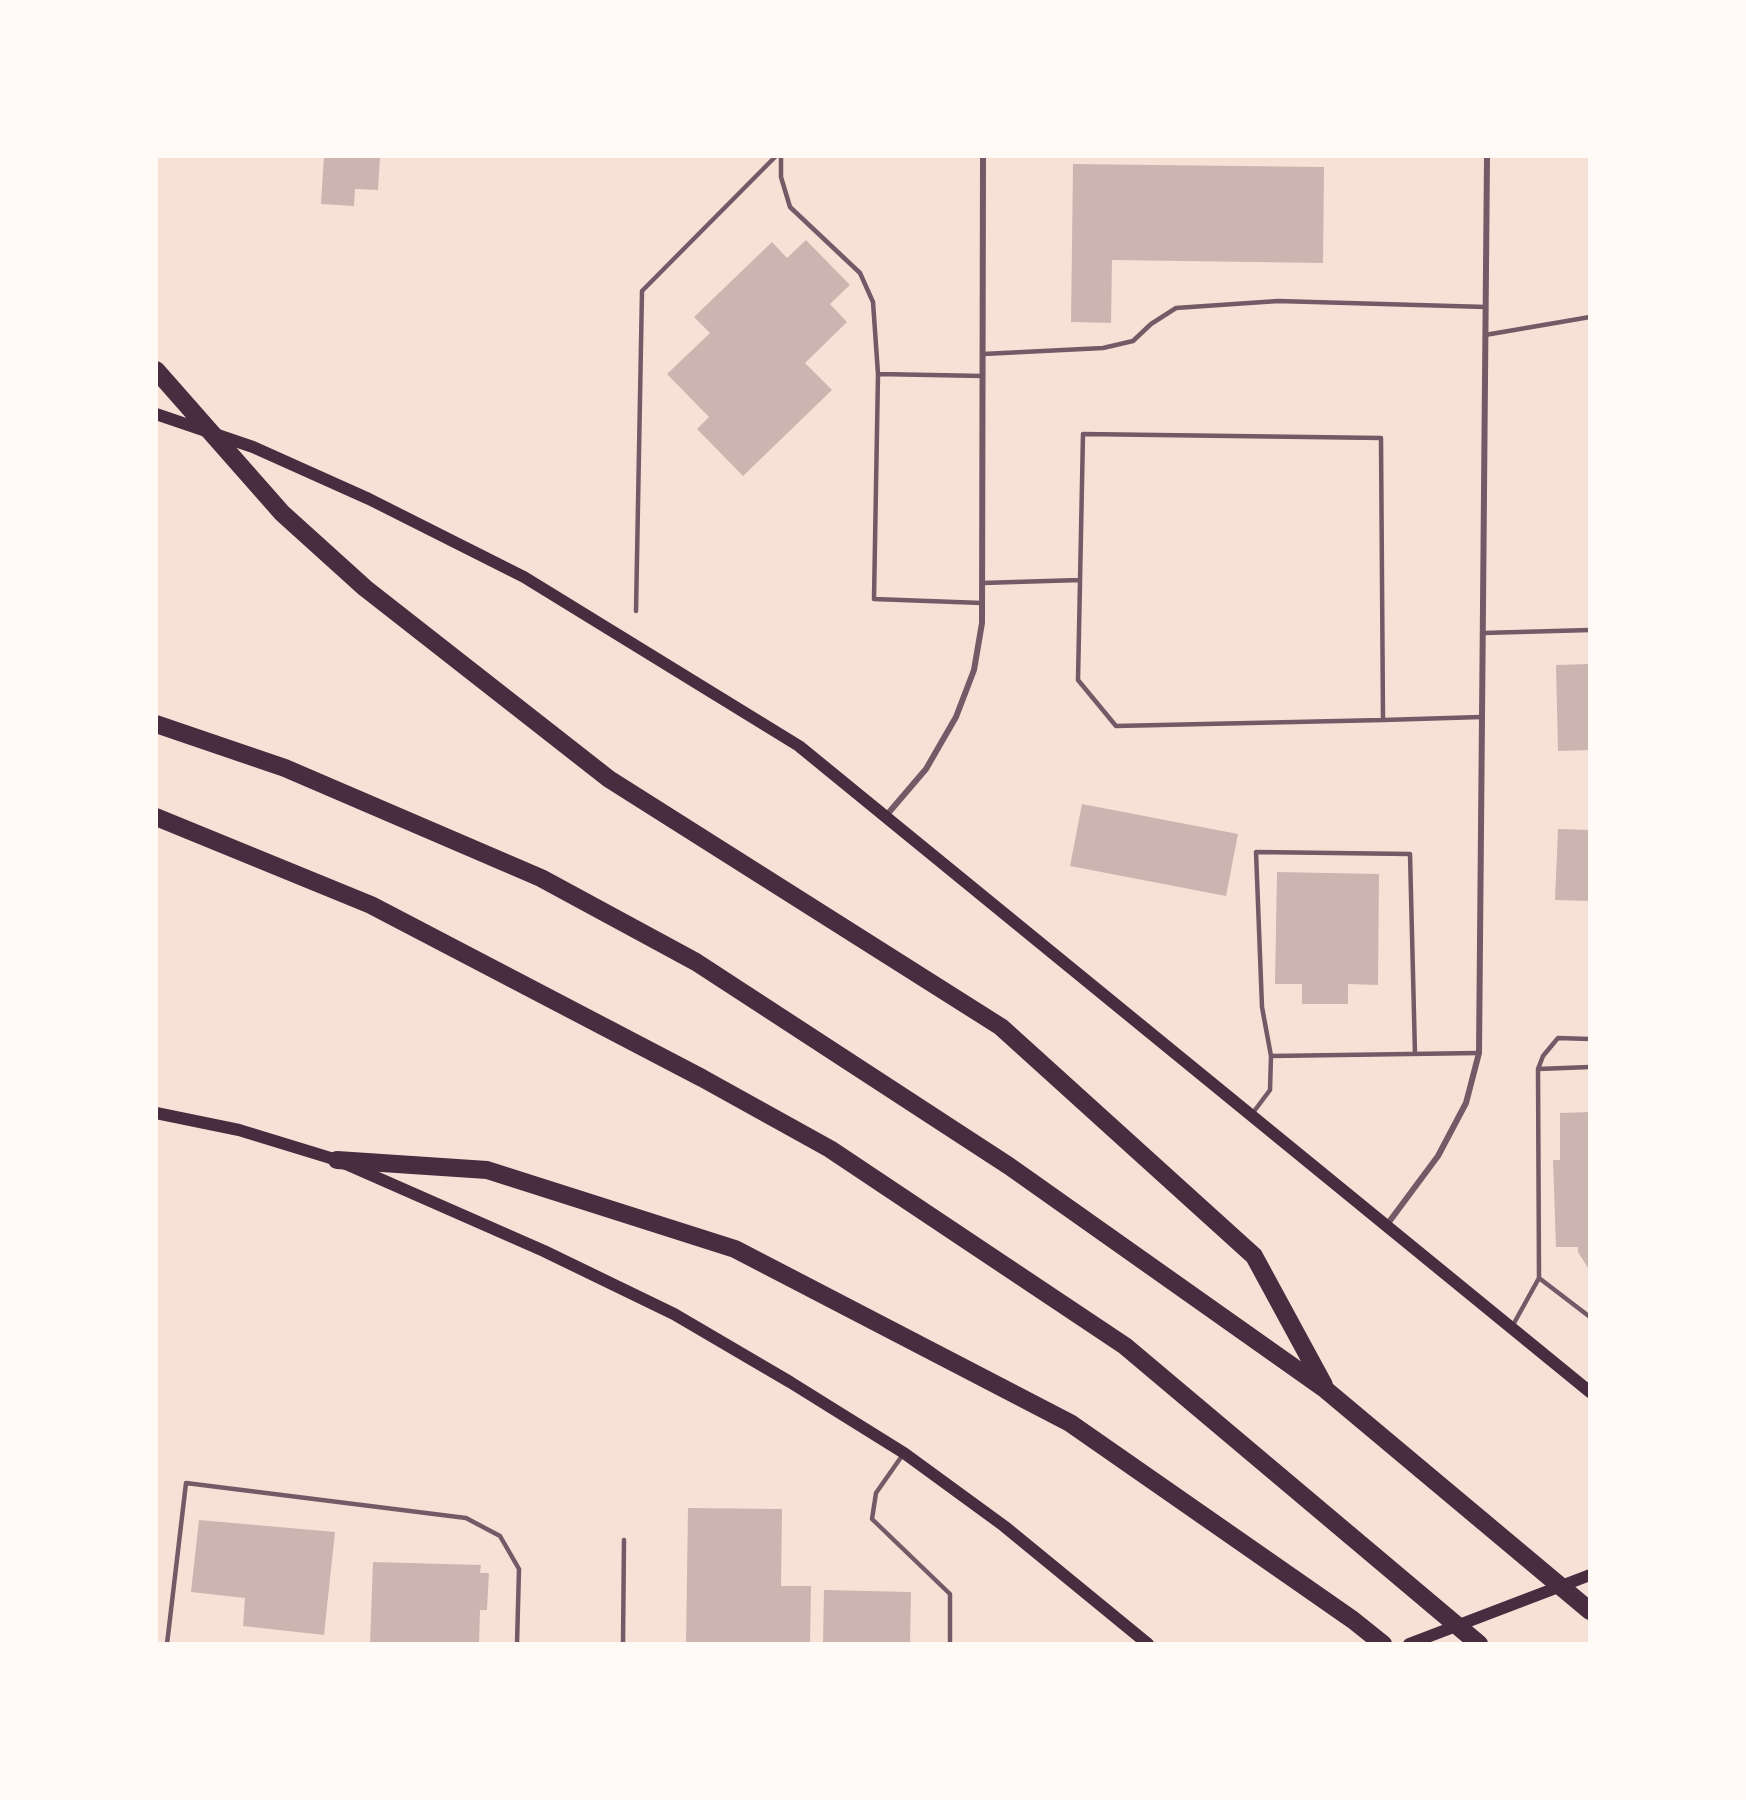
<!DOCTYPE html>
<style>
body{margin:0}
#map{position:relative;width:1746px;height:1800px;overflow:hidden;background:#f7e1d7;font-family:Jost,sans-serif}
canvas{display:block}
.frame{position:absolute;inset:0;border:158px solid #fffaf5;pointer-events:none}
</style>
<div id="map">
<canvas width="1746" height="1800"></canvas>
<div class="frame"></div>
</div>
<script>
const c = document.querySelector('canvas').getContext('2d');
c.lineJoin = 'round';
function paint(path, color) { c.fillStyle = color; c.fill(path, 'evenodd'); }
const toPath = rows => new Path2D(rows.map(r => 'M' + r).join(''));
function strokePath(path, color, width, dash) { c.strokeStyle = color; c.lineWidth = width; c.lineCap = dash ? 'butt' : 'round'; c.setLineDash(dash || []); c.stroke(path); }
paint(toPath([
 [324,156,380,156,378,190,355,189,354,206,321,204],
 [1073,164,1324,167,1323,263,1112,260,1111,323,1071,322],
 [806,240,850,285,830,304,847,322,805,363,832,390,743,476,697,429,709,417,667,374,710,333,694,317,772,242,787,258],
 [1590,664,1590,750,1558,751,1556,665],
 [1082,804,1238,834,1226,896,1070,866],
 [1558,829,1590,830,1590,901,1555,900],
 [1277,872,1379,874,1378,985,1348,984,1348,1004,1302,1004,1302,984,1275,984],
 [1590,1112,1590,1271,1578,1252,1578,1247,1556,1247,1553,1160,1560,1160,1560,1113],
 [688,1508,782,1509,781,1586,811,1586,810,1644,686,1644],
 [199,1520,335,1532,324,1635,243,1626,245,1598,191,1592],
 [373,1562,481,1565,480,1573,489,1573,487,1610,480,1610,479,1644,370,1644],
 [824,1590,911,1592,910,1644,823,1644]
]), '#ccb4b1');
strokePath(toPath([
 [781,156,781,177,790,207,860,273,873,302,878,374,874,599,982,603],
 [1485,335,1590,317],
 [983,354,1103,348,1133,341,1151,324,1176,308,1278,301,1486,307],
 [878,374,983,376],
 [982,583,1080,580],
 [636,611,642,291,776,156],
 [1483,633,1590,630],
 [1383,720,1381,438,1083,434,1078,680,1116,726,1383,720,1481,717],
 [1271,1056,1262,1007,1256,852,1410,854,1415,1054],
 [1538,1069,1543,1056,1558,1038,1590,1039],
 [1252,1114,1270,1090,1271,1056,1479,1053],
 [1539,1278,1590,1317],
 [1513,1325,1539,1278,1538,1069,1590,1067],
 [904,1453,876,1493,872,1519,950,1594,950,1644],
 [167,1644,186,1483,466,1518,500,1536,519,1569,517,1644],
 [623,1644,624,1540]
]), '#755966', 4.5);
strokePath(toPath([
 [885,817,926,769,956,717,974,670,982,623,983,156],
 [1386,1226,1438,1156,1466,1103,1479,1053,1487,156]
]), '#755966', 6);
strokePath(toPath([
 [156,414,253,447,369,499,524,577,799,746,1590,1392],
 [156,1113,239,1130,337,1160,544,1251,674,1314,790,1382,904,1453,1004,1526,1148,1644],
 [1409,1644,1590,1575]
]), '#4a2c40', 12);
strokePath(toPath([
 [156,370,282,513,365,588,609,779,1001,1027,1254,1256,1324,1385],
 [156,724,285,768,541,878,696,962,1009,1166,1326,1390,1590,1611],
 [156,817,371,905,702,1078,830,1149,1125,1346,1479,1644],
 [337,1160,487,1170,735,1249,1070,1423,1353,1620,1383,1644]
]), '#4a2c40', 18);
</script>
